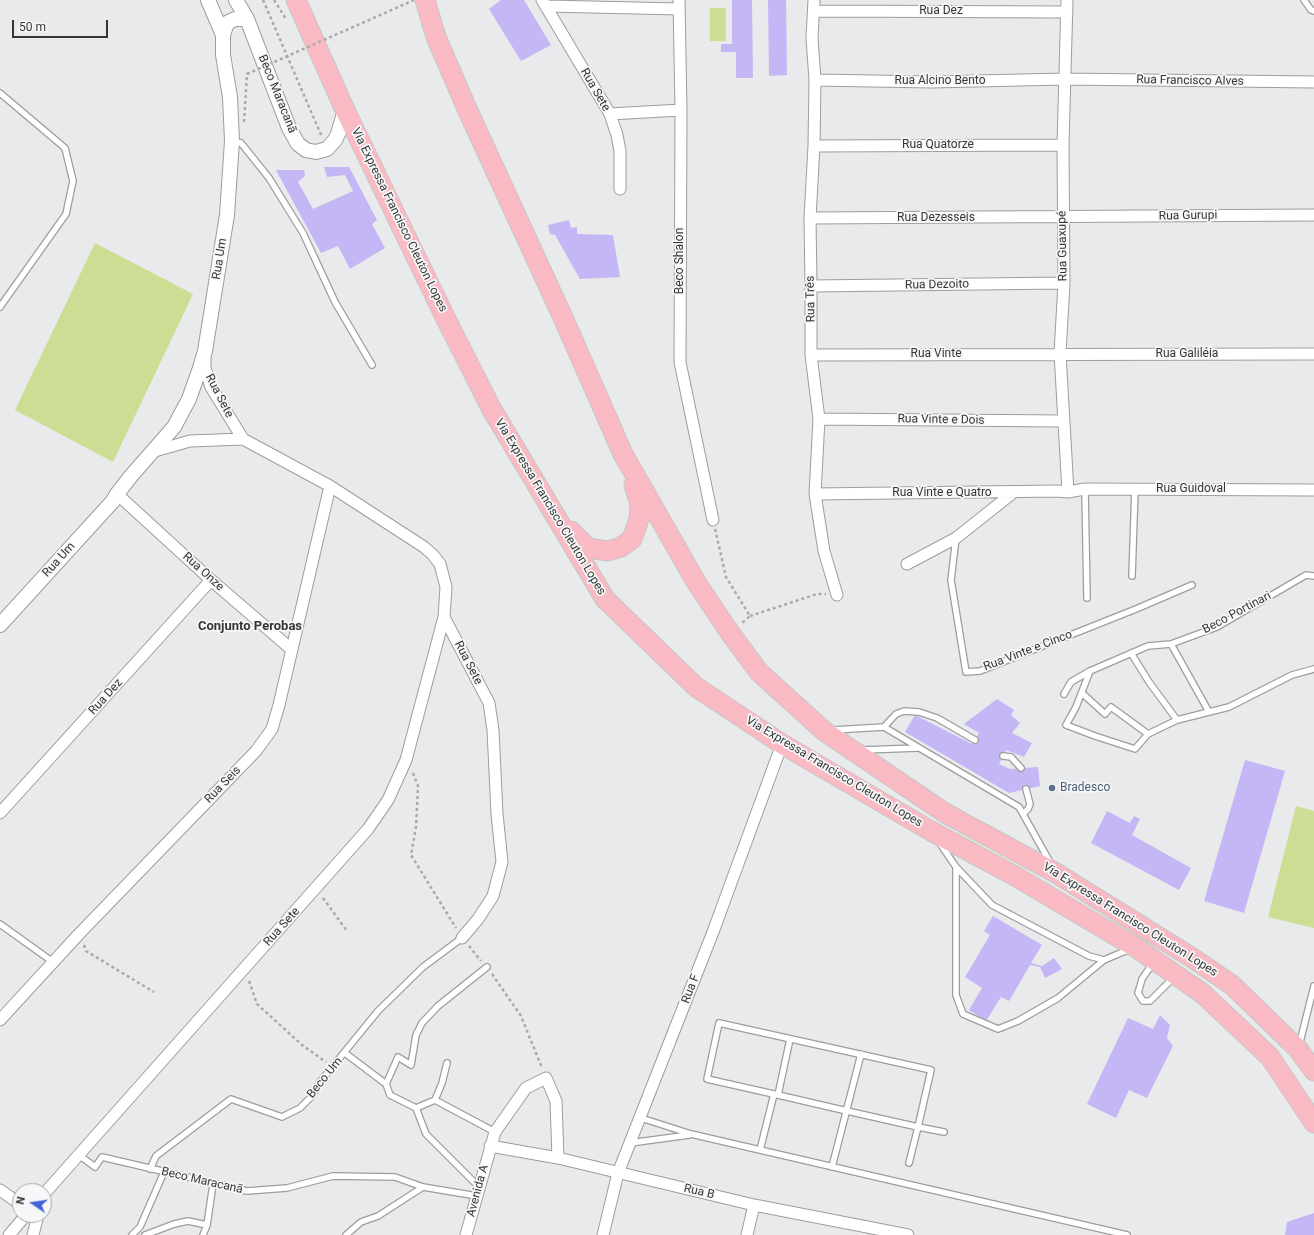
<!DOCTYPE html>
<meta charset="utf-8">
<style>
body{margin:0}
#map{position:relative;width:1314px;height:1235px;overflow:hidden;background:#e9eaeb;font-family:Roboto,sans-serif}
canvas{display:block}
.north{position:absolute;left:12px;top:1183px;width:40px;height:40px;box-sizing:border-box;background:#f6f7f8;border:1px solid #a9aaaa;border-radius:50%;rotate:283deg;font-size:11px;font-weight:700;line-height:16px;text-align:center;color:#363636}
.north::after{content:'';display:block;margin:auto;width:14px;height:18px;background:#4564d7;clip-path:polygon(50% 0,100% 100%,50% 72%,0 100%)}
.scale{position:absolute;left:12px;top:20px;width:96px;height:18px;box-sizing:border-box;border:2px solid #363636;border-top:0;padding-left:5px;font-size:12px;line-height:14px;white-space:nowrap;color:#363636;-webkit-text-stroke:3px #f6f7f8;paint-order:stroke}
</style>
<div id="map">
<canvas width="1314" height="1235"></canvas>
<div class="north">N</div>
<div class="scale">50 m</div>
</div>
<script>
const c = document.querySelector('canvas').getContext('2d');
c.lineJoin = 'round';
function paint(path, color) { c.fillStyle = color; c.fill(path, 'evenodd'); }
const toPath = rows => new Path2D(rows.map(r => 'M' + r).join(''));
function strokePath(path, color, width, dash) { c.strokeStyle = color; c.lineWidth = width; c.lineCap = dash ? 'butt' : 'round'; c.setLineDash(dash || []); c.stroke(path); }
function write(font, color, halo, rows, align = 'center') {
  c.font = font + ' Roboto,sans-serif'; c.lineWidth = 3.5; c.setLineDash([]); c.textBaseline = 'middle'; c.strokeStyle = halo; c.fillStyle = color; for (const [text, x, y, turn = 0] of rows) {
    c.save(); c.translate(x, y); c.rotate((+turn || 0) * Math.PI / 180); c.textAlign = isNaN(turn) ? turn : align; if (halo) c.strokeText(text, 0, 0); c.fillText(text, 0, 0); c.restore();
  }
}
paint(toPath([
 [710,8,726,8,726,41,710,41],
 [95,243,193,294,113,462,15,410],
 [1296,806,1314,811,1314,928,1268,917]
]), '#cddd93');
paint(toPath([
 [501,0,524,0,551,45,521,61,489,9],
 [732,0,752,0,753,78,736,78,736,52,721,52,721,44,732,44],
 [768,0,786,0,787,75,769,76],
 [324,167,349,167,377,220,372,224,385,248,350,269,338,246,321,253,276,170,304,170,305,176,298,182,313,209,353,191,345,175,327,177],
 [569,220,571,228,577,227,577,234,613,235,620,277,580,279,555,235,550,234,548,225],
 [997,699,1014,710,1011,715,1020,723,1012,733,1032,743,1024,757,1006,750,999,764,1010,769,1038,767,1040,786,1009,793,905,732,915,715,972,744,979,733,964,724],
 [1245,760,1285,771,1244,913,1204,901],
 [1107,811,1130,823,1134,816,1140,819,1132,835,1191,868,1179,890,1091,843],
 [993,916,1042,945,1031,963,1042,966,1054,958,1062,969,1045,978,1040,967,1030,965,1009,1001,1001,997,986,1021,969,1010,982,988,965,977,990,935,984,931],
 [1160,1015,1170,1025,1167,1038,1173,1046,1147,1098,1129,1090,1116,1118,1087,1104,1128,1018,1153,1029],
 [1314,1213,1314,1235,1285,1235,1287,1222]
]), '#c5b6f5');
const service = toPath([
 [1304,0,1311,10,1314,11],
 [0,93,65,148,73,181,66,214,0,307],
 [232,141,241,143,269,178,303,233,335,302,372,365],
 [1085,489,1087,598],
 [956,538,951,580,966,672,980,671,1136,609,1192,585],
 [1132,576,1135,489],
 [1171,644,1209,712],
 [1131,653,1149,682,1177,720],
 [1090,671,1076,707,1066,725,1095,736,1135,749,1148,734,1177,720,1229,707,1292,675,1314,669],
 [1082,693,1105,714,1111,707,1148,734],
 [1064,694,1071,682,1090,671,1148,646,1171,644,1217,627,1306,575,1314,576],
 [884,727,896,714,904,711,919,712,937,718,975,740],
 [833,730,884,727,1019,807,1051,864],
 [862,750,918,748],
 [1003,756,1011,757,1021,768],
 [1023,814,1028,809,1030,804,1026,789],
 [939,842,956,867,992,905,1089,956,1104,960,1130,949],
 [956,867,956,995,963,1014,998,1029,1018,1021,1058,998,1104,960],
 [0,924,53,962],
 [1153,963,1142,979,1138,993,1143,1001,1150,1001,1174,977],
 [1299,1046,1314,986],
 [345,1053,386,1084,390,1095,416,1108,426,1134,479,1187],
 [386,1084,398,1057,411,1065,416,1035,422,1023,438,1006,487,967],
 [778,1095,790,1039],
 [435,1100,442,1083,447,1063],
 [416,1108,435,1100,495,1132],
 [641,1118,691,1134,1127,1235],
 [630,1143,689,1135],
 [760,1150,774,1094],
 [79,1155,95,1167,102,1157,247,1191,287,1188,333,1176,395,1177,423,1187,477,1196],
 [909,1163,918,1127,931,1070,719,1023,707,1079,778,1095,847,1111,918,1127,944,1132],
 [832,1167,861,1054],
 [150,1169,156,1156,231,1099,282,1117,300,1108,312,1096,320,1082,378,1011,423,967,462,938],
 [132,1235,140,1227,164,1172],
 [145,1235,174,1224,188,1221,207,1225],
 [203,1235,207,1225,213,1184],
 [346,1235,361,1222,378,1216,423,1187]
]);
const minor = toPath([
 [542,0,610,114,617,135,620,151,620,189],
 [679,0,681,110,680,362,713,520],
 [814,0,812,38,815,80,814,146,810,218,811,286,811,355,819,419,815,494,824,551,837,595],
 [1067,0,1063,145,1064,283,1060,353,1068,492],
 [547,6,679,9],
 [814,11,1067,12],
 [815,80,932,82,1065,79,1314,82],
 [610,114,681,110],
 [814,146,1063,145],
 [810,218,1314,215],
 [811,286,1064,283],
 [811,355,1314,354],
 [819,419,1063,421],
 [151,452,190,441,243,439],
 [117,494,211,580,291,649],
 [815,494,1057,491,1068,492,1085,489,1314,490],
 [907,564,956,538,1014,492],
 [444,617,489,703,493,730,497,814,502,862,493,896,478,919,462,938],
 [0,813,211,580],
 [0,1020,79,934,256,751,272,729,279,705,330,486],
 [490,1146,558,1158,754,1205,908,1235],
 [0,1190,20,1204],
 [44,1194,368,829,388,800,406,760,444,617,446,587,440,564,433,555,424,547,330,486,243,439,211,387,205,368,205,357],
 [9,1235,26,1215],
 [33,1235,37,1219,33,1215],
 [466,1235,495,1132,526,1088,546,1078,556,1101,558,1158],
 [603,1235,618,1173,713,932,782,744],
 [747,1235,754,1205]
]);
const tertiary = toPath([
 [236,0,247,19],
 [223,35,227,23,235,19,247,19,289,128,298,144,306,150,316,152,327,149,335,140,338,134,345,110],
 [0,625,113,501,117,494,131,476,174,427,189,399,200,368,205,351,227,215,232,141,230,97,223,55,223,35,208,0]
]);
const trunk = toPath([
 [296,0,345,110,446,319,491,408,605,599,696,687,782,744,931,831,1015,876,1108,931,1135,947,1202,993,1270,1057,1314,1123],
 [425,0,436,37,468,111,565,322,623,454,696,582,730,633,759,672,824,731,945,813,1056,873,1191,957,1232,985,1298,1049,1314,1071],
 [571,531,588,548,608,551,621,547,632,539,639,519,640,504,634,485]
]);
strokePath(service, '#9c9d9e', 8);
strokePath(minor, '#9c9d9e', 13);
strokePath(tertiary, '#9c9d9e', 16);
strokePath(trunk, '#c7c7c7', 21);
strokePath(toPath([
 [263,0,322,137],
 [274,0,286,19],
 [715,529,726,577,750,616,741,624],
 [750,616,817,594,826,594],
 [413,773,418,786,416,827,411,855,456,928],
 [323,898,347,931],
 [84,945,86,951,154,992],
 [469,946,481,961],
 [492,974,521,1016,542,1068],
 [249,981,257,1004,302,1045,326,1062]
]), '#a8a9aa', 2.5, [3, 3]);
strokePath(service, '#fff', 5.5);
strokePath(minor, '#fff', 11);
strokePath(tertiary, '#fff', 14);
strokePath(trunk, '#fabac4', 19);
strokePath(toPath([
 [244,122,247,74,414,0]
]), '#a8a9aa', 2.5, [3, 3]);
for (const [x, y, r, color] of [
 [1052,788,4,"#5c6f8a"]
]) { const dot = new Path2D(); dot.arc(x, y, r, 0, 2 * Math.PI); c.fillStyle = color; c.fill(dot); strokePath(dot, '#f6f7f8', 1.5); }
write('12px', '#363636', '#f6f7f8', [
 ["Rua Dez",941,11],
 ["Rua Alcino Bento",940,81],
 ["Rua Francisco Alves",1190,81,1],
 ["Rua Sete",595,90,60],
 ["Beco Maracanã",277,94,68],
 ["Rua Quatorze",938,145],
 ["Rua Gurupi",1188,216,-1],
 ["Rua Dezesseis",936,218],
 ["Via Expressa Francisco Cleuton Lopes",399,220,64],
 ["Rua Guaxupé",1063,246,-91],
 ["Rua Um",220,259,-81],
 ["Beco Shalon",680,261,-90],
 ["Rua Dezoito",937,285,-1],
 ["Rua Três",811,299,-91],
 ["Rua Vinte",936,354],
 ["Rua Galiléia",1187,354],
 ["Rua Sete",219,396,63],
 ["Rua Vinte e Dois",941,420,1],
 ["Rua Guidoval",1191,489],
 ["Rua Vinte e Quatro",942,493],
 ["Via Expressa Francisco Cleuton Lopes",550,507,59],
 ["Rua Um",59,560,-48],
 ["Rua Onze",203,572,42],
 ["Beco Portinari",1237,613,-28],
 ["Rua Vinte e Cinco",1028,651,-21],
 ["Rua Sete",468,663,63],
 ["Rua Dez",106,697,-48],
 ["Via Expressa Francisco Cleuton Lopes",834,772,31],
 ["Rua Seis",223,785,-46],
 ["Via Expressa Francisco Cleuton Lopes",1130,920,32],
 ["Rua Sete",282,927,-48],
 ["Rua F",691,989,-69],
 ["Beco Um",325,1078,-51],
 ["Beco Maracanã",202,1181,13],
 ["Avenida A",478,1191,-75],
 ["Rua B",699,1192,13]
]);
write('12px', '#4e5e75', '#f6f7f8', [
 ["Bradesco",1060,788]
], 'left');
write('bold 13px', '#363636', '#f6f7f8', [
 ["Conjunto Perobas",250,627]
]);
</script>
